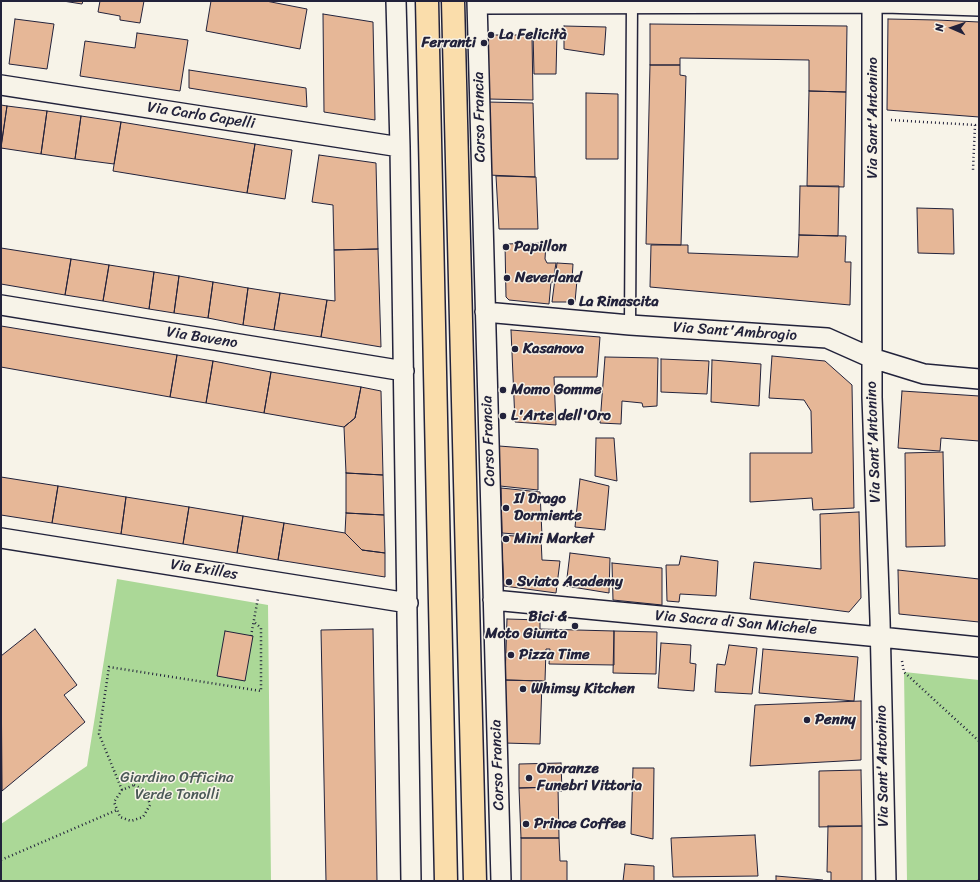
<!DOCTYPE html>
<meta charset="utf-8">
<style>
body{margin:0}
#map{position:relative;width:980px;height:882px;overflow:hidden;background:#f7f3e8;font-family:Sriracha,sans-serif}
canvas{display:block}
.frame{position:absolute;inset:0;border:2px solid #22223b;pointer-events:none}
.north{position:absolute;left:932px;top:8px;width:40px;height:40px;-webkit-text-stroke:3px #f7f3e8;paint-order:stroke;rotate:272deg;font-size:11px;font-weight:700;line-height:16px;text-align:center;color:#22223b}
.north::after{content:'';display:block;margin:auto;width:14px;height:18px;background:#22223b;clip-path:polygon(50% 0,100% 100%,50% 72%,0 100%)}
</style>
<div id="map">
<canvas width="980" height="882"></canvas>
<div class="frame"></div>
<div class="north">N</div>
</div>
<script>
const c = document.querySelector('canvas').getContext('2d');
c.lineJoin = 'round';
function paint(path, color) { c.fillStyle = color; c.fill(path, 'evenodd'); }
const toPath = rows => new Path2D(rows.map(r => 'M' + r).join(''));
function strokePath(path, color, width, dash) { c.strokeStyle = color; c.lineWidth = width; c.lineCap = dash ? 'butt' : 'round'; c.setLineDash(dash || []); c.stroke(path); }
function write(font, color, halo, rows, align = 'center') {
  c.font = font + ' Sriracha,sans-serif'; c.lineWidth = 3; c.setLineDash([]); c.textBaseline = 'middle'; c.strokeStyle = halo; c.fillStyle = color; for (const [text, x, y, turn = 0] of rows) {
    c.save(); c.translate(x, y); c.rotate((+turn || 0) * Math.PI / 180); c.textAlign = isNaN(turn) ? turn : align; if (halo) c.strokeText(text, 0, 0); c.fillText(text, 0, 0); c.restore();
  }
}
paint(toPath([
 [117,579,268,605,271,880,218,881,1,881,1,824,87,766],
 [904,672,979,680,979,881,907,881]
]), '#abd897');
const building = toPath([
 [63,1,83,1,82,4,63,1],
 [100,1,144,1,140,23,120,20,120,16,98,12,100,1],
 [211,1,266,1,307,9,300,49,206,31,211,1],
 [323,14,373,22,375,120,324,112,323,14],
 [15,19,54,24,47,69,9,64,15,19],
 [888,19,937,20,979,22,979,117,887,110,888,19],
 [650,24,847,26,846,92,809,91,809,60,680,58,680,65,650,65,650,24],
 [564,26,606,27,604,55,564,49,564,26],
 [533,32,557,33,556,74,534,74,533,32],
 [137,33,188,40,180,91,80,76,85,41,135,48,137,33],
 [488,35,532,35,533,100,488,99,488,35],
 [650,65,680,65,680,75,686,76,681,245,646,244,650,65],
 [189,70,306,88,307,107,189,88,189,70],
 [809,91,846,92,844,187,807,186,809,91],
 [586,93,618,94,618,159,586,159,586,93],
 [487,102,533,103,535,177,488,175,487,102],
 [1,105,7,106,1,146,1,105],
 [7,106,47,111,41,154,1,148,7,106],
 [47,111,81,116,75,159,41,154,47,111],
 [81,116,121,122,114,164,75,159,81,116],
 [121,122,255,144,247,193,113,171,121,122],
 [255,144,292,150,285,199,247,193,255,144],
 [319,155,376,163,378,249,334,250,333,205,312,202,319,155],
 [496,176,536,177,538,229,499,229,496,176],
 [800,186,839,186,838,236,799,235,800,186],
 [917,208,953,209,954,254,918,253,917,208],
 [799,235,846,236,845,262,851,262,850,305,650,287,651,245,688,245,688,253,798,257,799,235],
 [546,243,545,259,547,263,556,263,553,282,551,282,549,304,509,300,506,297,505,244,546,243],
 [1,248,71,259,65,295,1,284,1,248],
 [378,249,381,347,321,337,327,300,335,301,334,250,378,249],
 [71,259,109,265,103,301,65,295,71,259],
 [557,263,573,264,572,280,577,280,575,302,552,302,557,263],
 [109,265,154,272,149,309,103,301,109,265],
 [154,272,179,276,174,313,149,309,154,272],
 [179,276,213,282,208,318,174,313,179,276],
 [213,282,248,288,243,325,208,318,213,282],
 [248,288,280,293,274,330,243,325,248,288],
 [280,293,327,300,321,337,274,330,280,293],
 [1,326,177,355,170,397,1,367,1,326],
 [511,330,600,337,597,377,554,377,556,425,515,422,511,330],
 [177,355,213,361,206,403,170,397,177,355],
 [772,356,825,361,852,385,854,508,813,510,812,498,750,502,750,453,812,453,811,411,804,400,769,398,772,356],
 [605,357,658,358,657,406,643,407,642,403,622,401,621,424,600,423,605,357],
 [661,359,709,361,707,394,661,392,661,359],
 [712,360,761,364,759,406,711,402,712,360],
 [213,361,271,372,264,413,206,403,213,361],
 [271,372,361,387,355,418,344,427,264,413,271,372],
 [361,387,381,391,383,475,346,473,344,427,355,418,361,387],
 [902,391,979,396,979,441,941,438,940,451,898,448,902,391],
 [596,438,614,438,617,481,595,476,596,438],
 [499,446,538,449,538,490,500,486,499,446],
 [943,452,945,546,906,547,905,453,943,452],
 [346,473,383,475,384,515,346,513,346,473],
 [1,477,58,486,52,523,1,515,1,477],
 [580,479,609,486,605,530,575,527,580,479],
 [58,486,126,497,121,534,52,523,58,486],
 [501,488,540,492,542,536,502,533,501,488],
 [126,497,189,507,183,544,121,534,126,497],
 [189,507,243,516,237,553,183,544,189,507],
 [859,512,861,598,849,612,750,599,754,562,821,569,820,514,859,512],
 [346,513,384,515,385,553,362,550,345,533,346,513],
 [243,516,284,523,278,560,237,553,243,516],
 [284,523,345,533,362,550,385,553,385,577,278,560,284,523],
 [501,535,541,538,542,560,560,561,556,593,504,586,501,535],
 [570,553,610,558,609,593,566,586,570,553],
 [681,556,718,561,716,596,680,594,679,602,667,601,666,565,679,565,681,556],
 [612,563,662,568,662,605,613,600,612,563],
 [898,570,979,579,979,622,899,614,898,570],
 [507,619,540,620,540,629,614,631,614,665,549,664,550,649,546,649,545,681,505,680,507,619],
 [35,629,77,685,64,695,85,722,2,791,1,656,35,629],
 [373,629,377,881,326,881,321,630,373,629],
 [225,631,253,636,245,681,217,676,225,631],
 [614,631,657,632,656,674,613,673,614,631],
 [661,643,691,645,690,663,696,664,694,691,658,688,661,643],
 [729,645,757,648,752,694,715,692,717,664,725,665,729,645],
 [763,649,858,657,854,701,759,693,763,649],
 [505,680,542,681,540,744,504,743,505,680],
 [861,701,861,760,750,766,755,705,861,701],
 [561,763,562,791,558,791,558,787,519,788,519,764,561,763],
 [633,768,654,768,653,839,631,834,633,768],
 [861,770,862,826,819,827,819,771,861,770],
 [558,787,559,838,521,838,519,788,558,787],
 [828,826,862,826,862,881,831,881,831,872,827,872,828,826],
 [755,835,758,876,673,877,671,838,755,835],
 [521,838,559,838,560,861,567,861,567,881,521,881,521,838],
 [625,864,654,866,654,881,623,881,625,864],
 [776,876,823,880,823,881,776,881,776,876]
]);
paint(building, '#e6b797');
strokePath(building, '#22223b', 1);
const lane = toPath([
 [630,325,632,3]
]);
const street = toPath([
 [396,1,400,147,411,881],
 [477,1,501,881],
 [872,1,872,397,880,620,886,881],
 [478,4,885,3,979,6],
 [1,85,400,147],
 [1,305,404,371],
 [485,312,630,325,827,338,872,358,924,374,979,379],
 [1,538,408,603],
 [493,600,880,637,979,647]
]);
const primary = toPath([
 [427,1,446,881],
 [453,1,475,881]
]);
strokePath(lane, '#22223b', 13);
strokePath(street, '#22223b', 22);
strokePath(primary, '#22223b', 25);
strokePath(toPath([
 [891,120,975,125,973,170],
 [251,636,258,598],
 [902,661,904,672,979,741],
 [134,785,146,791,150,805,143,817,131,821,120,817,114,802,122,790,134,785],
 [122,790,99,734,109,667,261,691,261,628,253,621],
 [1,860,117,810],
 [978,881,979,878]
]), '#22223b', 2.5, [1, 3]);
strokePath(lane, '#f7f3e8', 10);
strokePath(street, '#f7f3e8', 19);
strokePath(primary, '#faddab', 22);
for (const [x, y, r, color] of [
 [491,35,4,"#22223b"],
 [484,43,4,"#22223b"],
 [506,247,4,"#22223b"],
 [507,278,4,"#22223b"],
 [571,302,4,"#22223b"],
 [515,349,4,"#22223b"],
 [503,390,4,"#22223b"],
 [503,416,4,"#22223b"],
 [506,508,4,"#22223b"],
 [506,539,4,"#22223b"],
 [509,582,4,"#22223b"],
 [575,626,4,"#22223b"],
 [511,655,4,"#22223b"],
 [523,689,4,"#22223b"],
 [807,720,4,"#22223b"],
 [529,778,4,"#22223b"],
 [526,824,4,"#22223b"]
]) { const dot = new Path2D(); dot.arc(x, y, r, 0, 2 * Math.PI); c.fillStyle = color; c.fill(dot); strokePath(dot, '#f7f3e8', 1.5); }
write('bold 15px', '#22223b', '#f7f3e8', [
 ["La Felicità",499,35],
 ["Ferranti",476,43,"right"],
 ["Papillon",514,247],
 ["Neverland",515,278],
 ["La Rinascita",579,302],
 ["Kasanova",523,349],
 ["Momo Gomme",511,390],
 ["L'Arte dell'Oro",511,416],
 ["Il Drago",514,499],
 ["Dormiente",514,516],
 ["Mini Market",514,539],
 ["Sviato Academy",517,582],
 ["Bici &",567,617,"right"],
 ["Moto Giunta",567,634,"right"],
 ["Pizza Time",519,655],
 ["Whimsy Kitchen",531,689],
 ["Penny",815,720],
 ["Onoranze",537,769],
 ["Funebri Vittoria",537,786],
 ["Prince Coffee",534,824]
], 'left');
write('15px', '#22223b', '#f7f3e8', [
 ["Via Carlo Capelli",201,116,9],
 ["Corso Francia",480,117,-91],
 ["Via Sant'Antonino",873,118,-90],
 ["Via Sant'Ambrogio",735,332,4],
 ["Via Baveno",202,338,9],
 ["Corso Francia",489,441,-92],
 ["Via Sant'Antonino",874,442,-92],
 ["Via Exilles",204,570,9],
 ["Via Sacra di San Michele",736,623,5],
 ["Corso Francia",498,765,-92],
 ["Via Sant'Antonino",883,766,-91]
]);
write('15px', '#4b5957', '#f7f3e8', [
 ["Giardino Officina",177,778],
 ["Verde Tonolli",177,795]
]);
</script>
